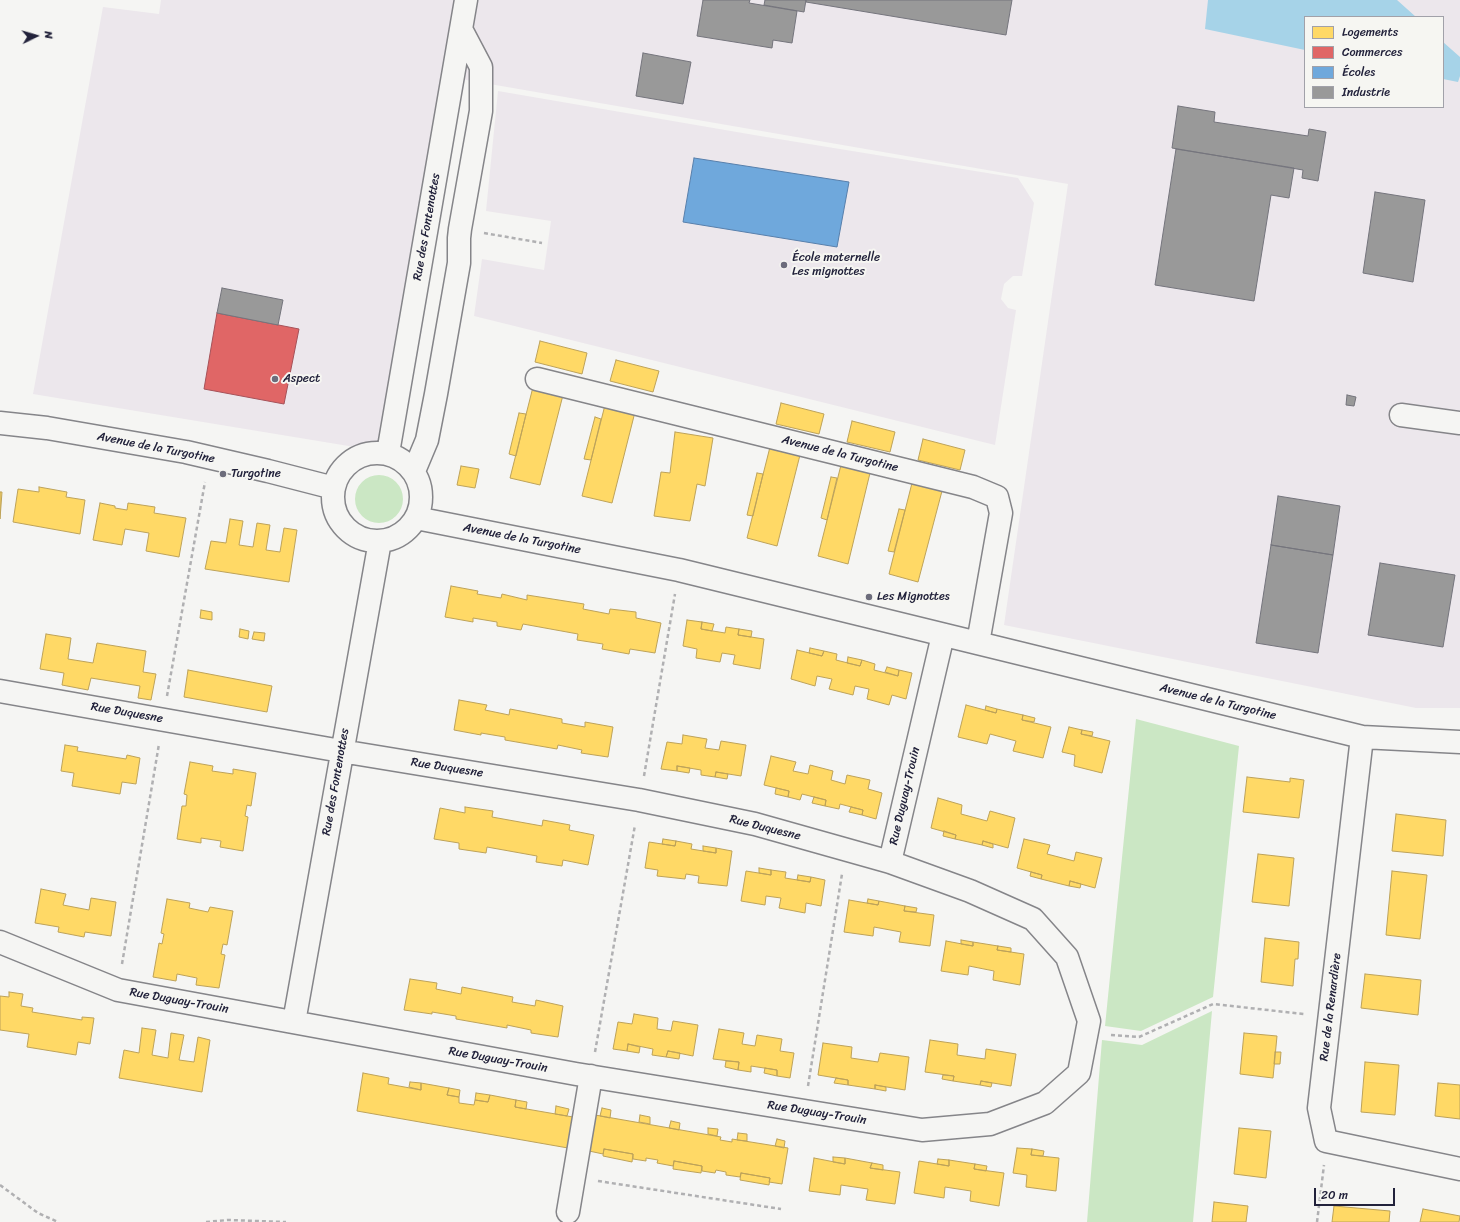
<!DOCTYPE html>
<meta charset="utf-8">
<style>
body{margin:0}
#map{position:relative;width:1460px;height:1222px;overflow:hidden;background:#f5f5f3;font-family:Sriracha,sans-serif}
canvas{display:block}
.legend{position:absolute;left:1304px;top:16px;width:140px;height:92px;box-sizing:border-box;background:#f6f6f2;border:1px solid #a1a1a9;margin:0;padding:5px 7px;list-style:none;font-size:12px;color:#22223b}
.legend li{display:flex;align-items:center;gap:8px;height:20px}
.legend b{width:20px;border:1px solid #a1a1a9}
.north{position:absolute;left:16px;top:16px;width:40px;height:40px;-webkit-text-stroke:3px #f6f6f2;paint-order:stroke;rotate:85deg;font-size:11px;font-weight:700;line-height:16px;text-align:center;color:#22223b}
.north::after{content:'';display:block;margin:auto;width:14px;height:18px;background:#22223b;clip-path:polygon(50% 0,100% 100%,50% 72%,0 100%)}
.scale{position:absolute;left:1314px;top:1188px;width:81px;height:18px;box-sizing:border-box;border:2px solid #22223b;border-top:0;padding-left:5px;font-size:12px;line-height:14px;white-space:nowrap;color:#22223b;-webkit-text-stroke:3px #f6f6f2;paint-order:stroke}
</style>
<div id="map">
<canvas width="1460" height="1222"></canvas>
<ul class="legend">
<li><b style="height:11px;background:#ffd966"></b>Logements</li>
<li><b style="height:11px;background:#e06666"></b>Commerces</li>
<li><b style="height:11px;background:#6fa8dc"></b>Écoles</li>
<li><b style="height:11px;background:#999"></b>Industrie</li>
</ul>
<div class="north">N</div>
<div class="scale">20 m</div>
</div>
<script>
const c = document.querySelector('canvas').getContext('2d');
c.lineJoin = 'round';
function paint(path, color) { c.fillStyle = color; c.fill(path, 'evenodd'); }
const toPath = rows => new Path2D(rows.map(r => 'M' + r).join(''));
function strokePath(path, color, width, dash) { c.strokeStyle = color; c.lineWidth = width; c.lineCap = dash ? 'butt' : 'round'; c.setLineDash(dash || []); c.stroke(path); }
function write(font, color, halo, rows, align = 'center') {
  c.font = font + ' Sriracha,sans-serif'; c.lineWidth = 4; c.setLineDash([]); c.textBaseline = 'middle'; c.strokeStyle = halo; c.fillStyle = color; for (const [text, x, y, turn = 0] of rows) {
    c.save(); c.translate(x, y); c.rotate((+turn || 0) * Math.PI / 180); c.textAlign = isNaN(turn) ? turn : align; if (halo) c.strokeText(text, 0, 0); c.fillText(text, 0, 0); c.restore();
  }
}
paint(toPath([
 [161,0,1460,0,1460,708,1416,708,1004,625,1068,184,455,78,385,452,33,394,103,7,159,14],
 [1305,17,1443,17,1443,107,1305,107],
 [498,91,760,136,1018,178,1034,203,1022,276,1013,276,1004,284,1001,299,1008,308,1016,310,995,445,474,316,482,259,544,270,551,221,486,211]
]), '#ece7ec');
paint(toPath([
 '355 499a24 24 0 1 1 48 0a24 24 0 1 1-48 0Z',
 [1136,719,1239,746,1213,997,1141,1031,1105,1026],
 [1212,1011,1193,1222,1087,1222,1102,1040,1142,1045]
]), '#cbe7c4');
paint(toPath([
 [1208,0,1397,0,1416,17,1305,17,1305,50,1205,29],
 [1443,42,1460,57,1460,76,1458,82,1443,79]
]), '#a6d3e8');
const homes = toPath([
 [540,341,587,353,582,374,535,362,540,341],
 [616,360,659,371,653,392,610,381,616,360],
 [533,387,563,395,540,485,510,478,533,387],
 [781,403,824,414,819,434,776,424,781,403],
 [605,405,635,412,612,503,582,496,605,405],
 [519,413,526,414,516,456,509,454,519,413],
 [595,417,601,419,591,460,584,459,595,417],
 [852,421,895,432,890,452,847,442,852,421],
 [675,432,713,438,705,486,697,484,690,521,654,516,661,472,670,473,675,432],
 [923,439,965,450,960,470,918,460,923,439],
 [770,447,800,455,777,546,747,538,770,447],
 [841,465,870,473,848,564,818,556,841,465],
 [461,466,479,469,475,488,457,485,461,466],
 [757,473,763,474,753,516,747,515,757,473],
 [831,477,837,478,827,520,821,518,831,477],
 [912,483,942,491,918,582,889,574,912,483],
 [39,487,67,492,66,497,85,500,80,534,13,522,18,489,39,492,39,487],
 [0,492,2,492,0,519,0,492],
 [100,503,115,506,115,508,127,510,128,503,155,507,154,513,186,518,179,557,146,551,149,533,125,529,122,545,93,540,100,503],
 [899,509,905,510,894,552,888,551,899,509],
 [230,519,243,521,239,545,253,547,257,523,270,525,266,550,280,552,284,528,297,530,289,582,205,569,211,541,226,543,230,519],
 [451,586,478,591,477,594,501,598,502,594,527,600,527,595,584,604,583,609,609,614,610,609,636,612,636,618,661,623,655,653,630,649,629,654,602,649,603,644,577,640,578,634,523,624,521,630,497,626,497,622,473,618,473,622,445,617,451,586],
 [201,610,212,612,212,620,200,618,201,610],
 [687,620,702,622,701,629,725,633,726,627,739,629,738,635,764,639,760,669,733,664,735,655,722,653,720,662,696,658,697,649,683,646,687,620],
 [702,622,714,624,712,631,701,629,702,622],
 [240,629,249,631,248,639,239,637,240,629],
 [739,629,752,631,751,637,738,635,739,629],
 [254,632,265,633,264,641,252,639,254,632],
 [46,634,71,638,68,659,93,663,97,643,146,651,143,672,156,674,151,700,138,698,140,686,91,678,88,690,62,685,64,673,40,669,46,634],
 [810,648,824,651,822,656,809,653,810,648],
 [797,650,822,656,824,651,837,654,836,660,860,666,862,660,875,664,874,670,898,676,899,670,912,673,906,699,892,695,889,705,867,699,869,689,855,686,853,695,829,689,832,679,817,676,815,686,791,679,797,650],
 [848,657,862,660,860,666,847,663,848,657],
 [887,667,899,670,898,676,885,672,887,667],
 [188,670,272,686,267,712,184,697,188,670],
 [459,700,487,705,485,710,509,715,510,709,562,719,562,723,585,727,585,722,613,727,608,757,581,753,582,750,558,745,557,749,505,740,505,737,481,733,481,735,454,730,459,700],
 [966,705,996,713,997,709,1023,715,1022,720,1051,727,1043,758,1013,751,1016,741,990,734,987,744,958,737,966,705],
 [986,706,997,709,996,713,985,710,986,706],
 [1023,715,1035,718,1034,722,1022,720,1023,715],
 [1069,727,1082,730,1081,734,1110,741,1102,773,1074,766,1075,755,1062,752,1069,727],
 [1082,730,1093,732,1092,736,1081,734,1082,730],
 [683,735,707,739,705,748,719,750,721,741,746,745,741,776,716,772,715,777,701,775,701,770,677,766,677,771,661,769,667,742,682,744,683,735],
 [65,745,78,747,77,751,126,759,127,755,140,758,136,784,122,782,120,794,72,786,74,773,61,771,65,745],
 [771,756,796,762,793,771,808,774,810,765,833,771,831,780,845,784,847,775,870,780,868,789,882,793,876,819,862,815,863,810,840,804,839,809,825,806,826,800,802,794,800,800,788,797,789,791,764,785,771,756],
 [190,762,213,766,212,771,233,774,233,769,256,773,251,806,247,805,245,816,248,817,243,851,220,847,221,841,201,838,201,843,177,839,182,806,186,806,187,795,184,794,190,762],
 [677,766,690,768,689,773,677,771,677,766],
 [716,772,728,774,727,779,715,777,716,772],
 [1247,777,1290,782,1290,778,1304,780,1299,818,1243,812,1247,777],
 [776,788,789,791,788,797,775,794,776,788],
 [814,797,826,800,825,806,812,803,814,797],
 [938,798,962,805,961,814,987,821,990,811,1015,818,1008,848,983,841,982,845,955,839,956,835,931,828,938,798],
 [465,807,493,811,492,817,542,826,543,820,570,825,569,830,594,835,588,865,563,860,562,866,536,862,537,856,487,847,486,853,459,849,459,843,434,839,440,808,465,813,465,807],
 [851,807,863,810,862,815,849,812,851,807],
 [1396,814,1446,820,1443,856,1392,851,1396,814],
 [944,831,956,835,955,839,943,836,944,831],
 [663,839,676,841,675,846,662,844,663,839],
 [1024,839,1050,845,1047,854,1074,861,1076,852,1102,858,1095,888,1070,881,1069,886,1041,879,1042,875,1017,868,1024,839],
 [676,841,692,844,691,849,716,853,716,848,732,851,727,886,698,883,699,876,686,874,685,879,657,876,658,870,645,868,649,842,675,846,676,841],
 [983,841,993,844,993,848,982,845,983,841],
 [703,846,716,848,716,853,703,851,703,846],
 [1258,854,1294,858,1289,906,1252,902,1258,854],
 [759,868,771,870,771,875,759,873,759,868],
 [771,870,786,872,785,878,810,882,811,877,825,880,821,906,806,903,805,913,779,908,781,898,766,896,765,905,741,901,746,871,771,875,771,870],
 [1392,871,1427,875,1420,939,1386,935,1392,871],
 [1031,872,1042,875,1041,879,1030,876,1031,872],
 [798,875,811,877,810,882,797,880,798,875],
 [1070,881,1081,884,1080,888,1069,886,1070,881],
 [41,889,66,894,63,905,89,910,91,898,116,902,111,936,85,932,84,937,58,932,59,927,35,923,41,889],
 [167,899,190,903,189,908,208,912,210,907,233,911,227,945,223,944,221,954,225,955,219,988,196,985,197,978,177,974,176,981,153,977,159,943,162,944,164,934,161,933,167,899],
 [868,899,879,901,878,905,867,903,868,899],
 [849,900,878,905,879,901,905,906,904,911,934,915,930,946,899,942,901,932,874,927,873,936,844,932,849,900],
 [905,906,917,908,916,912,904,911,905,906],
 [1265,938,1299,942,1298,959,1295,959,1293,986,1261,982,1265,938],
 [961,940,973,942,973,946,961,944,961,940],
 [946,941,973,946,973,942,998,946,997,950,1024,954,1020,985,993,980,994,971,969,966,968,975,941,971,946,941],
 [998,946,1011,948,1011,952,997,950,998,946],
 [1365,974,1421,980,1418,1015,1361,1008,1365,974],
 [410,979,437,983,436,989,461,994,462,987,513,997,512,1002,535,1006,536,1000,563,1006,558,1037,531,1033,531,1030,507,1025,507,1028,456,1019,456,1016,432,1012,432,1014,404,1010,410,979],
 [9,992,23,994,21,1006,33,1008,32,1012,82,1020,82,1017,94,1018,90,1044,78,1042,76,1055,27,1047,29,1034,0,1030,0,996,9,997,9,992],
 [634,1014,658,1018,657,1029,671,1031,673,1021,698,1025,693,1056,668,1051,666,1057,652,1055,653,1049,628,1044,627,1051,613,1049,618,1022,632,1024,634,1014],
 [142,1028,156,1030,152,1055,168,1058,171,1033,184,1035,179,1060,194,1062,198,1037,210,1040,202,1092,119,1078,124,1050,139,1053,142,1028],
 [719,1029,744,1033,742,1044,755,1046,757,1035,782,1039,780,1051,794,1053,790,1078,777,1076,777,1070,751,1066,751,1072,738,1070,739,1062,713,1059,719,1029],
 [1244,1033,1277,1036,1273,1078,1240,1074,1244,1033],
 [930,1040,958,1044,957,1055,985,1059,986,1049,1016,1054,1011,1086,981,1081,980,1085,953,1081,954,1076,925,1072,930,1040],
 [823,1043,852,1047,851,1058,878,1062,880,1053,909,1057,905,1090,875,1085,875,1089,848,1085,848,1080,818,1075,823,1043],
 [628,1044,640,1047,639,1053,627,1051,628,1044],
 [668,1051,680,1053,679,1059,666,1057,668,1051],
 [1275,1052,1281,1052,1280,1064,1274,1064,1275,1052],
 [726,1061,739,1062,738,1070,725,1067,726,1061],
 [1365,1062,1399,1065,1395,1115,1361,1112,1365,1062],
 [765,1068,777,1070,777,1076,764,1073,765,1068],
 [363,1073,389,1078,388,1084,421,1090,421,1083,449,1088,447,1095,459,1097,459,1103,474,1105,475,1100,488,1102,490,1095,516,1100,515,1107,573,1117,568,1148,357,1111,363,1073],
 [943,1075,954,1076,953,1081,942,1079,943,1075],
 [836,1078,848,1080,848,1085,834,1083,836,1078],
 [981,1081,992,1083,991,1087,980,1085,981,1081],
 [410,1082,421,1083,421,1090,409,1087,410,1082],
 [1438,1083,1460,1085,1460,1119,1435,1116,1438,1083],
 [875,1085,886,1087,886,1091,875,1089,875,1085],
 [449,1088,460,1090,459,1097,447,1095,449,1088],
 [476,1093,490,1095,488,1102,475,1100,476,1093],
 [516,1100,527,1102,526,1109,515,1107,516,1100],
 [556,1106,569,1109,567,1116,555,1114,556,1106],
 [602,1108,611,1110,610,1118,600,1116,602,1108],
 [595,1115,721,1137,720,1140,732,1142,732,1139,788,1148,782,1184,769,1182,770,1178,741,1173,740,1177,726,1175,726,1172,716,1170,715,1173,702,1171,702,1166,674,1161,673,1166,657,1163,658,1160,646,1158,646,1161,633,1159,633,1154,604,1149,603,1154,589,1151,595,1115],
 [640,1115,650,1117,650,1124,639,1122,640,1115],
 [671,1121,680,1123,679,1130,669,1128,671,1121],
 [708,1128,718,1129,717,1136,708,1134,708,1128],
 [1239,1128,1271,1131,1266,1178,1234,1174,1239,1128],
 [738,1133,747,1134,747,1141,737,1140,738,1133],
 [777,1139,785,1141,784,1148,775,1146,777,1139],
 [1017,1148,1032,1149,1031,1155,1059,1158,1056,1191,1026,1187,1027,1175,1013,1173,1017,1148],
 [604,1149,633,1154,632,1162,603,1156,604,1149],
 [1032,1149,1044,1151,1043,1156,1031,1155,1032,1149],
 [833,1157,845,1158,845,1164,833,1162,833,1157],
 [814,1158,845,1164,845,1158,872,1163,870,1168,900,1172,895,1204,866,1200,868,1189,841,1185,840,1195,809,1191,814,1158],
 [938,1159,949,1160,949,1166,937,1164,938,1159],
 [949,1160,975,1164,974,1169,1004,1173,999,1206,970,1201,971,1191,945,1187,944,1198,914,1193,919,1161,949,1166,949,1160],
 [674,1161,702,1166,701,1173,673,1169,674,1161],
 [872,1163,883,1165,883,1170,870,1168,872,1163],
 [975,1164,987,1166,986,1171,974,1169,975,1164],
 [741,1173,770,1178,769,1185,740,1180,741,1173],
 [1214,1202,1248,1206,1246,1222,1212,1222,1214,1202],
 [1334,1206,1390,1211,1389,1222,1332,1222,1334,1206],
 [1423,1209,1460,1216,1459,1222,1420,1222,1423,1209]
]);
paint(homes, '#ffd966');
strokePath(homes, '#bda259', 1);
const shops = toPath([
 [217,313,299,329,284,404,204,389,217,313]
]);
paint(shops, '#e06666');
strokePath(shops, '#a75259', 1);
const schools = toPath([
 [694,158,849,182,837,247,683,222,694,158]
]);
paint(schools, '#6fa8dc');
strokePath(schools, '#5880ac', 1);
const industry = toPath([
 [703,0,750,0,749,3,797,11,792,43,773,40,772,48,697,36,703,0],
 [765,0,806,0,804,12,764,5,765,0],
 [806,0,1012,0,1006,35,806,2,806,0],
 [643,53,691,62,683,104,636,96,643,53],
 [1178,106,1215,112,1214,122,1308,136,1309,129,1326,132,1318,181,1302,178,1303,170,1172,148,1178,106],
 [1176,149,1294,168,1289,198,1271,195,1254,301,1155,285,1176,149],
 [1375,192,1425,200,1413,282,1363,273,1375,192],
 [222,288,283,300,278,325,217,313,222,288],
 [1347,395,1356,397,1354,406,1346,405,1347,395],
 [1278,496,1340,506,1333,555,1271,545,1278,496],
 [1271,545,1333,555,1318,653,1256,643,1271,545],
 [1380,563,1455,575,1443,647,1368,635,1380,563]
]);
paint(industry, '#999');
strokePath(industry, '#75757d', 1);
const minor = toPath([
 [537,379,973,487,997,497,1001,513,978,643],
 [1401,415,1460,423],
 [0,423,47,428,186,452,268,471,334,488],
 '333 497a44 44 0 1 1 88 0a44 44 0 1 1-88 0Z',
 [388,453,466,0],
 [414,471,427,440,436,394,459,263,459,238,460,229,481,111,481,67,461,29],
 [416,518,679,570,1362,737,1460,742],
 [0,691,341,751,639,800,755,824,890,862,970,891,1033,919,1067,957,1089,1021,1079,1073,1045,1103,990,1124,922,1130,576,1074,118,990,0,942],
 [1362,737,1319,1108,1326,1141,1460,1169],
 [890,862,943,635],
 [294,1022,380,541],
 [568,1212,591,1076]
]);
strokePath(minor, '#858589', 25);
strokePath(toPath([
 [484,233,542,243],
 [167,696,205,482],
 [644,776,675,594],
 [122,964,159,744],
 [1111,1035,1139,1037,1213,1004,1304,1014],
 [595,1052,635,825],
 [808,1086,842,874],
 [598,1181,781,1209],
 [0,1185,38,1213,58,1222],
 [206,1222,228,1220,286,1222],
 [1317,1222,1324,1165]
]), '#b0b0b2', 2.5, [4, 3]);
strokePath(minor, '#f5f5f3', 22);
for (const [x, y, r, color] of [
 [784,265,4,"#6c6c7b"],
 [275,379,4,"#6c6c7b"],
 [223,474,4,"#6c6c7b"],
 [869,597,4,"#6c6c7b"]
]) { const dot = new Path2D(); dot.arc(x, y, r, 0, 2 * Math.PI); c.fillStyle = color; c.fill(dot); strokePath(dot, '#f6f6f2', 1.5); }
write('12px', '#22223b', '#f6f6f2', [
 ["Rue des Fontenottes",427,227,-80],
 ["Avenue de la Turgotine",156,448,11],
 ["Avenue de la Turgotine",840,454,14],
 ["Avenue de la Turgotine",522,539,11],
 ["Avenue de la Turgotine",1218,702,14],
 ["Rue Duquesne",127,713,10],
 ["Rue Duquesne",447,768,9],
 ["Rue des Fontenottes",336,782,-80],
 ["Rue Duguay-Trouin",905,796,-77],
 ["Rue Duquesne",765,828,14],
 ["Rue Duguay-Trouin",179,1001,10],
 ["Rue de la Renardière",1331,1007,-83],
 ["Rue Duguay-Trouin",498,1060,10],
 ["Rue Duguay-Trouin",817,1113,9]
]);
write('12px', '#22223b', '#f6f6f2', [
 ["École maternelle",792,258],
 ["Les mignottes",792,272],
 ["Aspect",283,379],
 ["Turgotine",231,474],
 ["Les Mignottes",877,597]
], 'left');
</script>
